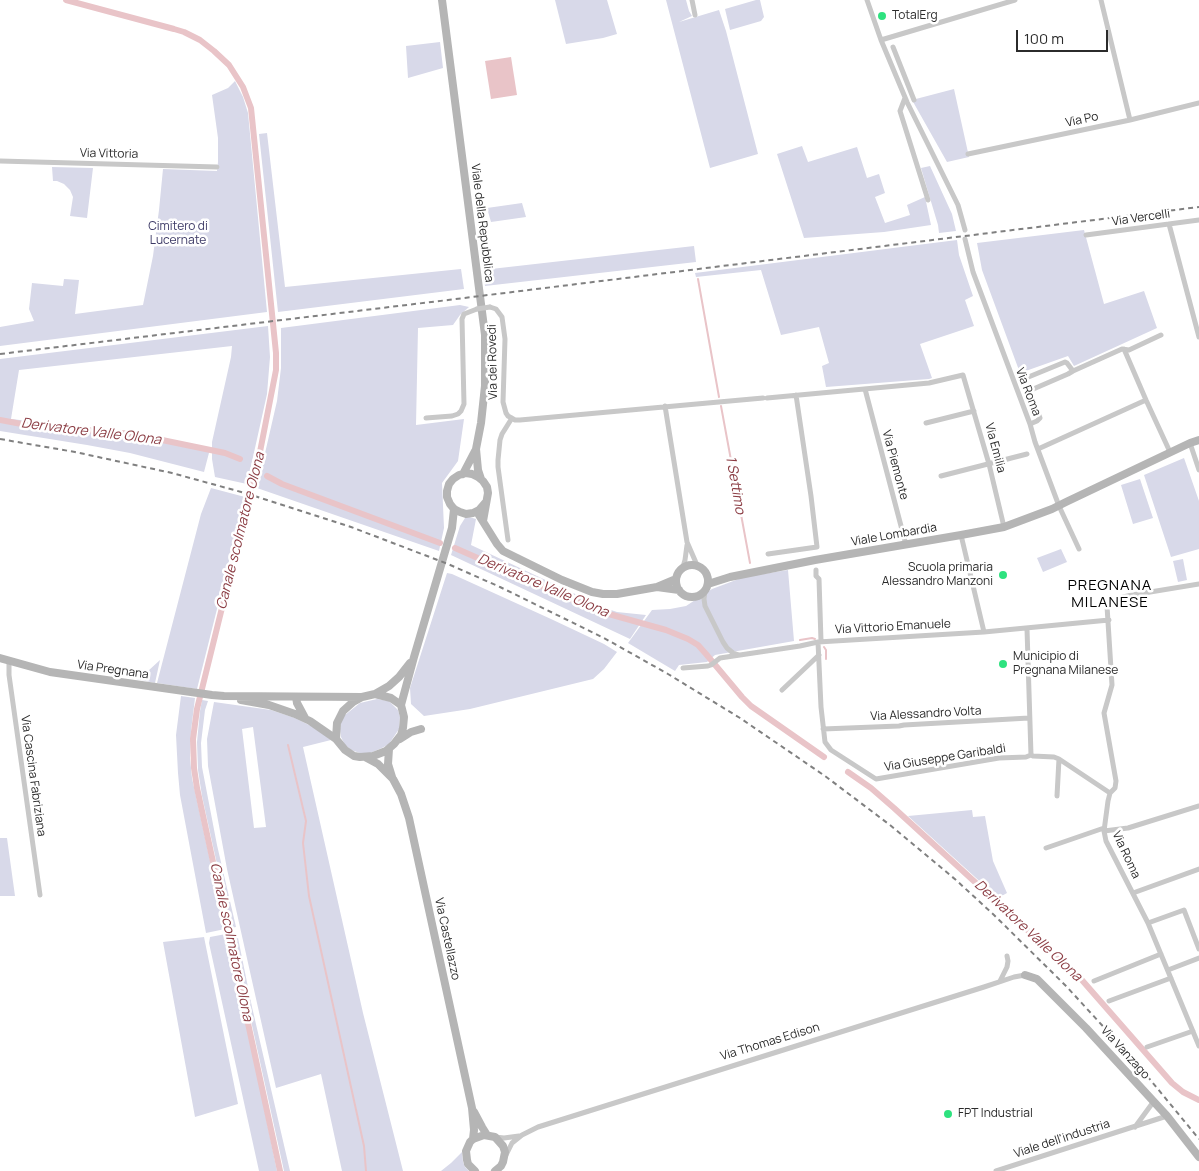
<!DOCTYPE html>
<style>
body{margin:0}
#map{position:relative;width:1199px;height:1171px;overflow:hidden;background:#fff;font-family:Manrope,sans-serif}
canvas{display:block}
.scale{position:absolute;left:1016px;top:30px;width:92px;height:22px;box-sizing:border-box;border:2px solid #2b2b2b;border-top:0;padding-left:6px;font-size:15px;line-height:18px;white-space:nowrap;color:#2b2b2b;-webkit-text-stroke:4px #fff;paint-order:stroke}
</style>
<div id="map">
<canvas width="1199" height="1171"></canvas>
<div class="scale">100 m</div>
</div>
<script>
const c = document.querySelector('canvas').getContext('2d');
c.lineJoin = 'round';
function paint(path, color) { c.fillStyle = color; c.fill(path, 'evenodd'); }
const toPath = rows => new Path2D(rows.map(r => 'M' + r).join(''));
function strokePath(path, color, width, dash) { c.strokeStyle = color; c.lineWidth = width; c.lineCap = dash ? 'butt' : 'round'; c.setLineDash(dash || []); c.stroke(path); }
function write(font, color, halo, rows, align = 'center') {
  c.font = font + ' Manrope,sans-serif'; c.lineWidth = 5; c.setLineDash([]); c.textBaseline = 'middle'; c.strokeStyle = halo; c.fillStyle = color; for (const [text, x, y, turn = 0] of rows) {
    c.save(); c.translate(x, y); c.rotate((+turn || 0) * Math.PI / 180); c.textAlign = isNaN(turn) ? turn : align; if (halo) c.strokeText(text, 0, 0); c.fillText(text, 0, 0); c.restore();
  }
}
paint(toPath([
 [555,0,607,0,617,34,603,38,566,44],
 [666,0,686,0,689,11,692,16,679,22,719,10,726,31,758,154,710,168],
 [756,0,760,0,764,17,761,21,730,30,725,9],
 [440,42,443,68,408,78,406,46],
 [235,81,243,97,248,113,267,312,0,346,0,327,34,321,29,309,32,283,63,286,64,279,79,280,75,314,143,305,153,256,159,210,163,169,217,171,218,162,218,138,212,95,228,88],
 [954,89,969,157,947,162,912,100],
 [267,133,285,287,461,269,464,289,278,312,259,134],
 [802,146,808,162,857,147,867,178,879,174,885,193,875,197,885,223,910,215,907,205,925,197,931,225,884,232,804,238,777,154],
 [930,166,952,214,956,231,939,233,938,225,921,168],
 [52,167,93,168,87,218,70,216,73,197,70,190,64,184,57,181,53,181],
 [522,203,526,217,491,222,487,208],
 [476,204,482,207,481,214,491,269,694,246,696,262,485,286],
 [1084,230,1104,304,1144,291,1157,328,1074,366,1068,356,1020,373,982,270,977,243],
 [957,240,959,255,973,296,965,300,974,326,920,344,932,378,929,379,826,387,822,366,829,363,819,327,781,335,761,270,696,277,695,273],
 [460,305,469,307,460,315,453,325,418,328,416,425,464,419,458,461,442,483,444,528,439,551,257,488,277,401,281,368,281,328],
 [268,326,270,357,267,394,247,484,215,477,212,459,212,442,231,357,232,346,19,370,11,419,119,431,155,436,210,449,204,472,130,453,87,445,0,431,0,359],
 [1184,458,1199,501,1199,549,1171,557,1144,475],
 [1140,479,1153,518,1133,524,1121,485],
 [211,488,245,497,197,689,157,683,201,514],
 [469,517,476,519,471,545,605,608,617,612,646,615,630,639,451,555,460,526,465,518],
 [1061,549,1067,562,1043,572,1037,558],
 [1183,559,1187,580,1178,582,1173,561],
 [788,570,794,641,715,655,707,662,679,665,675,671,628,643,652,610,670,609,686,606,712,589,744,577],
 [447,573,452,574,551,619,604,644,617,652,604,669,593,679,470,709,424,716,411,704,410,688],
 [160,660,155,683,127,677,135,677,148,671],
 [181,696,195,698,191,731,190,758,192,778,225,929,206,933,180,795,178,773,176,735],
 [377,699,389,701,398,710,400,717,399,729,389,744,382,748,370,753,360,753,351,750,345,745,341,737,340,729,341,721,345,715,360,703],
 [202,700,208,701,205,710,201,743,202,767,217,845,236,927,231,928,202,796,198,770,197,742,200,711],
 [214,702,271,710,295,718,315,728,331,740,303,747,363,1013,403,1171,342,1171,321,1074,276,1088,227,869,208,766,207,739],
 [253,727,266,827,254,828,242,729],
 [972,810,973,817,985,816,993,861,1007,893,998,898,908,816],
 [0,838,7,838,15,896,0,896],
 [237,933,252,1007,290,1171,284,1171,244,989,231,934],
 [226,934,244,1012,277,1171,259,1171,209,943,210,937],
 [204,937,238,1104,195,1117,163,942],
 [462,1152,463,1162,465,1167,469,1171,441,1171,451,1163]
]), '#d8d9e9');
paint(toPath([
 [511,57,517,95,491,99,485,61]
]), '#e9c4c8');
strokePath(toPath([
 [698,279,719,397],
 [721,406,750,563],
 [800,640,812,638,815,639],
 [824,647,826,650,826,659],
 [288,745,306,821,303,843,309,896,364,1146,366,1171]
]), '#e9c4c8', 2);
strokePath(toPath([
 [66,0,174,29,184,32,200,40,214,51,229,65,243,87,251,108,276,353,276,370,258,462,197,709,193,739,194,768,197,788,280,1171],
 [0,420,27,425,133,434,225,453,240,459],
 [267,476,282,484,440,543],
 [455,548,598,611,666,630,688,639,698,645,706,654,742,697,751,706,824,757],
 [848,772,871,788,894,808,1081,979,1172,1083,1183,1092,1199,1100]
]), '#e9c4c8', 6);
strokePath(toPath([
 [692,0,695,15],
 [867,0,881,40,907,102,958,205,965,230],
 [1101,0,1130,120],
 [881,40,1015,0],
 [893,47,914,100],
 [905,98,900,111,928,200],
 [968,154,1130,120,1199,103],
 [0,161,217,167],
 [1169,224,1199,337],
 [1086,235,1199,220],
 [965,239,973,272,1030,424,1035,442,1059,506,1079,549],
 [490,307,496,309,502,317,505,339,503,402,506,413,508,416,515,420,520,420,763,398],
 [1124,349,1146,400,1170,452],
 [1073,371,1122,349,1129,350,1161,335],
 [865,389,906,545],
 [1029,392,1031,390,1068,374,1073,371,1067,363,1065,362,1026,378,1025,381,1040,418,1037,421,1030,424],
 [767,398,929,383,963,375,989,464,1004,527],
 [665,406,687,542,697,565],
 [426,418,452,416,458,414,461,411,464,404,462,319,464,314,477,309],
 [926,423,974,411],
 [1190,443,1199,470],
 [1038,449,1146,400],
 [941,476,1027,454],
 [961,535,984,632],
 [508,540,498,467,498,460,500,440,502,434,512,418],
 [768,554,817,547,811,496,796,395],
 [683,567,685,560,687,545],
 [816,570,816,576,819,579,821,641],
 [1199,584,1132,595,1123,597,1109,604,1107,606,1112,685,1104,713,1116,781,1115,788,1110,793,1108,801,1104,831,1106,841,1148,923,1199,1046],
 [705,591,704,599,705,606,723,642,727,648,733,653,739,655],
 [1027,629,1031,755],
 [818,642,821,707,825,742,831,750,876,779,999,758,1026,757,1031,755,1033,756,1054,757,1059,759,1110,793],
 [9,661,9,675,40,895],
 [683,668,708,666,711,665,720,658,800,646,818,642,984,632,1109,620],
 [782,690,819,655],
 [823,729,899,726,904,725,1029,718],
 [1057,796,1059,759],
 [1104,831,1128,828,1199,806],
 [1046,848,1104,828],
 [1133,893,1199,869],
 [1148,923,1184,910,1199,949],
 [1168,970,1199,958],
 [1000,981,1007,967,1008,961,1007,956],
 [1094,981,1161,954],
 [1109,1001,1171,978],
 [1147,1047,1193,1031],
 [1135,1127,1154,1101],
 [495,1137,504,1138,519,1136],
 [506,1155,512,1143,522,1135,538,1127,984,987,1014,977,1025,975],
 [996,1171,1167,1116]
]), '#c8c8c8', 5);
strokePath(toPath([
 [442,0,485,335,485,386,481,423,476,449,478,470,481,479],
 [463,474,475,451],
 [477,512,497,544,503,551,562,580,592,592,603,594,617,594,657,587,676,579],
 [483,521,488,493,487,487,483,481,478,477,472,474,466,473,459,475,453,479,449,484,447,491,447,497,450,504,454,509,460,512,466,514,473,513,479,510,485,503],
 '676 581a16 16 0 1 1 32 0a16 16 0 1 1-32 0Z',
 [708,584,730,577,815,560,961,535,1004,527,1052,509,1066,502,1190,443,1199,440],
 [657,587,679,590],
 [0,658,50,672,212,695,224,696,362,697],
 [375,694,391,698,401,705,404,717,403,728,401,735,394,744,386,751,373,756,360,757,354,756,345,750,336,739,337,723,343,711,353,702,362,697,375,694],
 [375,694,389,686,399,677,410,663],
 [296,697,297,703,305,718],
 [241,700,269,705,295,714,310,721,336,739],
 [401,705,414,657,452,528,454,509],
 [400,739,411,732,421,729],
 [389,749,388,764,392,777],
 [365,757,378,764,393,779,401,794,409,818,472,1108,474,1130,473,1139],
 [1025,975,1037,979,1086,1028,1167,1116,1199,1157],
 [474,1112,482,1127,487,1135],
 [475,1171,468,1164,467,1160,466,1151,470,1142,473,1139,484,1135,495,1137,503,1146,505,1152,503,1162,501,1166,495,1171]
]), '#b5b5b5', 8);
strokePath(toPath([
 [0,354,448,300,1199,207],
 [0,439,75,452,172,473,245,493,351,527,448,564,500,587,604,638,668,674,740,718,825,776,890,825,956,880,994,915,1066,986,1134,1060,1199,1139]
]), '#808080', 2, [5, 4]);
strokePath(toPath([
 [477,309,490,307]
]), '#c8c8c8', 5);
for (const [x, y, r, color] of [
 [882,16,5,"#2ee27f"],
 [1003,575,5,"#2ee27f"],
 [1003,664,5,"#2ee27f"],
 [948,1114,5,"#2ee27f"]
]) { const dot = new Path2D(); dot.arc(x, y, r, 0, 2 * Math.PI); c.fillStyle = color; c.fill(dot); strokePath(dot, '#fff', 2); }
write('12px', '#2b2b2b', '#fff', [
 ["TotalErg",892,16],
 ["Scuola primaria",993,568,"right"],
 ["Alessandro Manzoni",993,582,"right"],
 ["Municipio di",1013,657],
 ["Pregnana Milanese",1013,671],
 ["FPT Industrial",958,1114]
], 'left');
write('12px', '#2b2b2b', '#fff', [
 ["Via Po",1082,120,-12],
 ["Via Vittoria",109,154,1],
 ["Via Vercelli",1141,218,-8],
 ["Viale della Repubblica",482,223,83],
 ["Via dei Rovedi",493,362,-91],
 ["Via Roma",1028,392,69],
 ["Via Emilia",995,448,75],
 ["Via Piemonte",895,465,75],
 ["Viale Lombardia",894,535,-10],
 ["Via Vittorio Emanuele",893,627,-3],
 ["Via Pregnana",113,670,8],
 ["Via Alessandro Volta",926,714,-3],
 ["Via Giuseppe Garibaldi",945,758,-9],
 ["Via Cascina Fabriziana",33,776,82],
 ["Via Roma",1126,855,65],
 ["Via Castellazzo",447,939,78],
 ["Via Thomas Edison",770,1042,-17],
 ["Via Vanzago",1125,1053,48],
 ["Viale dell'industria",1062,1139,-18]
]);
write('12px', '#3d3a66', '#fff', [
 ["Cimitero di",178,227],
 ["Lucernate",178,241]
]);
write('italic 14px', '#8b3c43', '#fff', [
 ["Derivatore Valle Olona",91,432,7],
 ["1 Settimo",735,485,80],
 ["Canale scolmatore Olona",241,531,-76],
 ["Derivatore Valle Olona",543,586,23],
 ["Derivatore Valle Olona",1028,931,43],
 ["Canale scolmatore Olona",231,942,78]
]);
c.letterSpacing = '1px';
write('15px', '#000', '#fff', [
 ["PREGNANA",1110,586],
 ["MILANESE",1110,603]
]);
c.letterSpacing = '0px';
</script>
